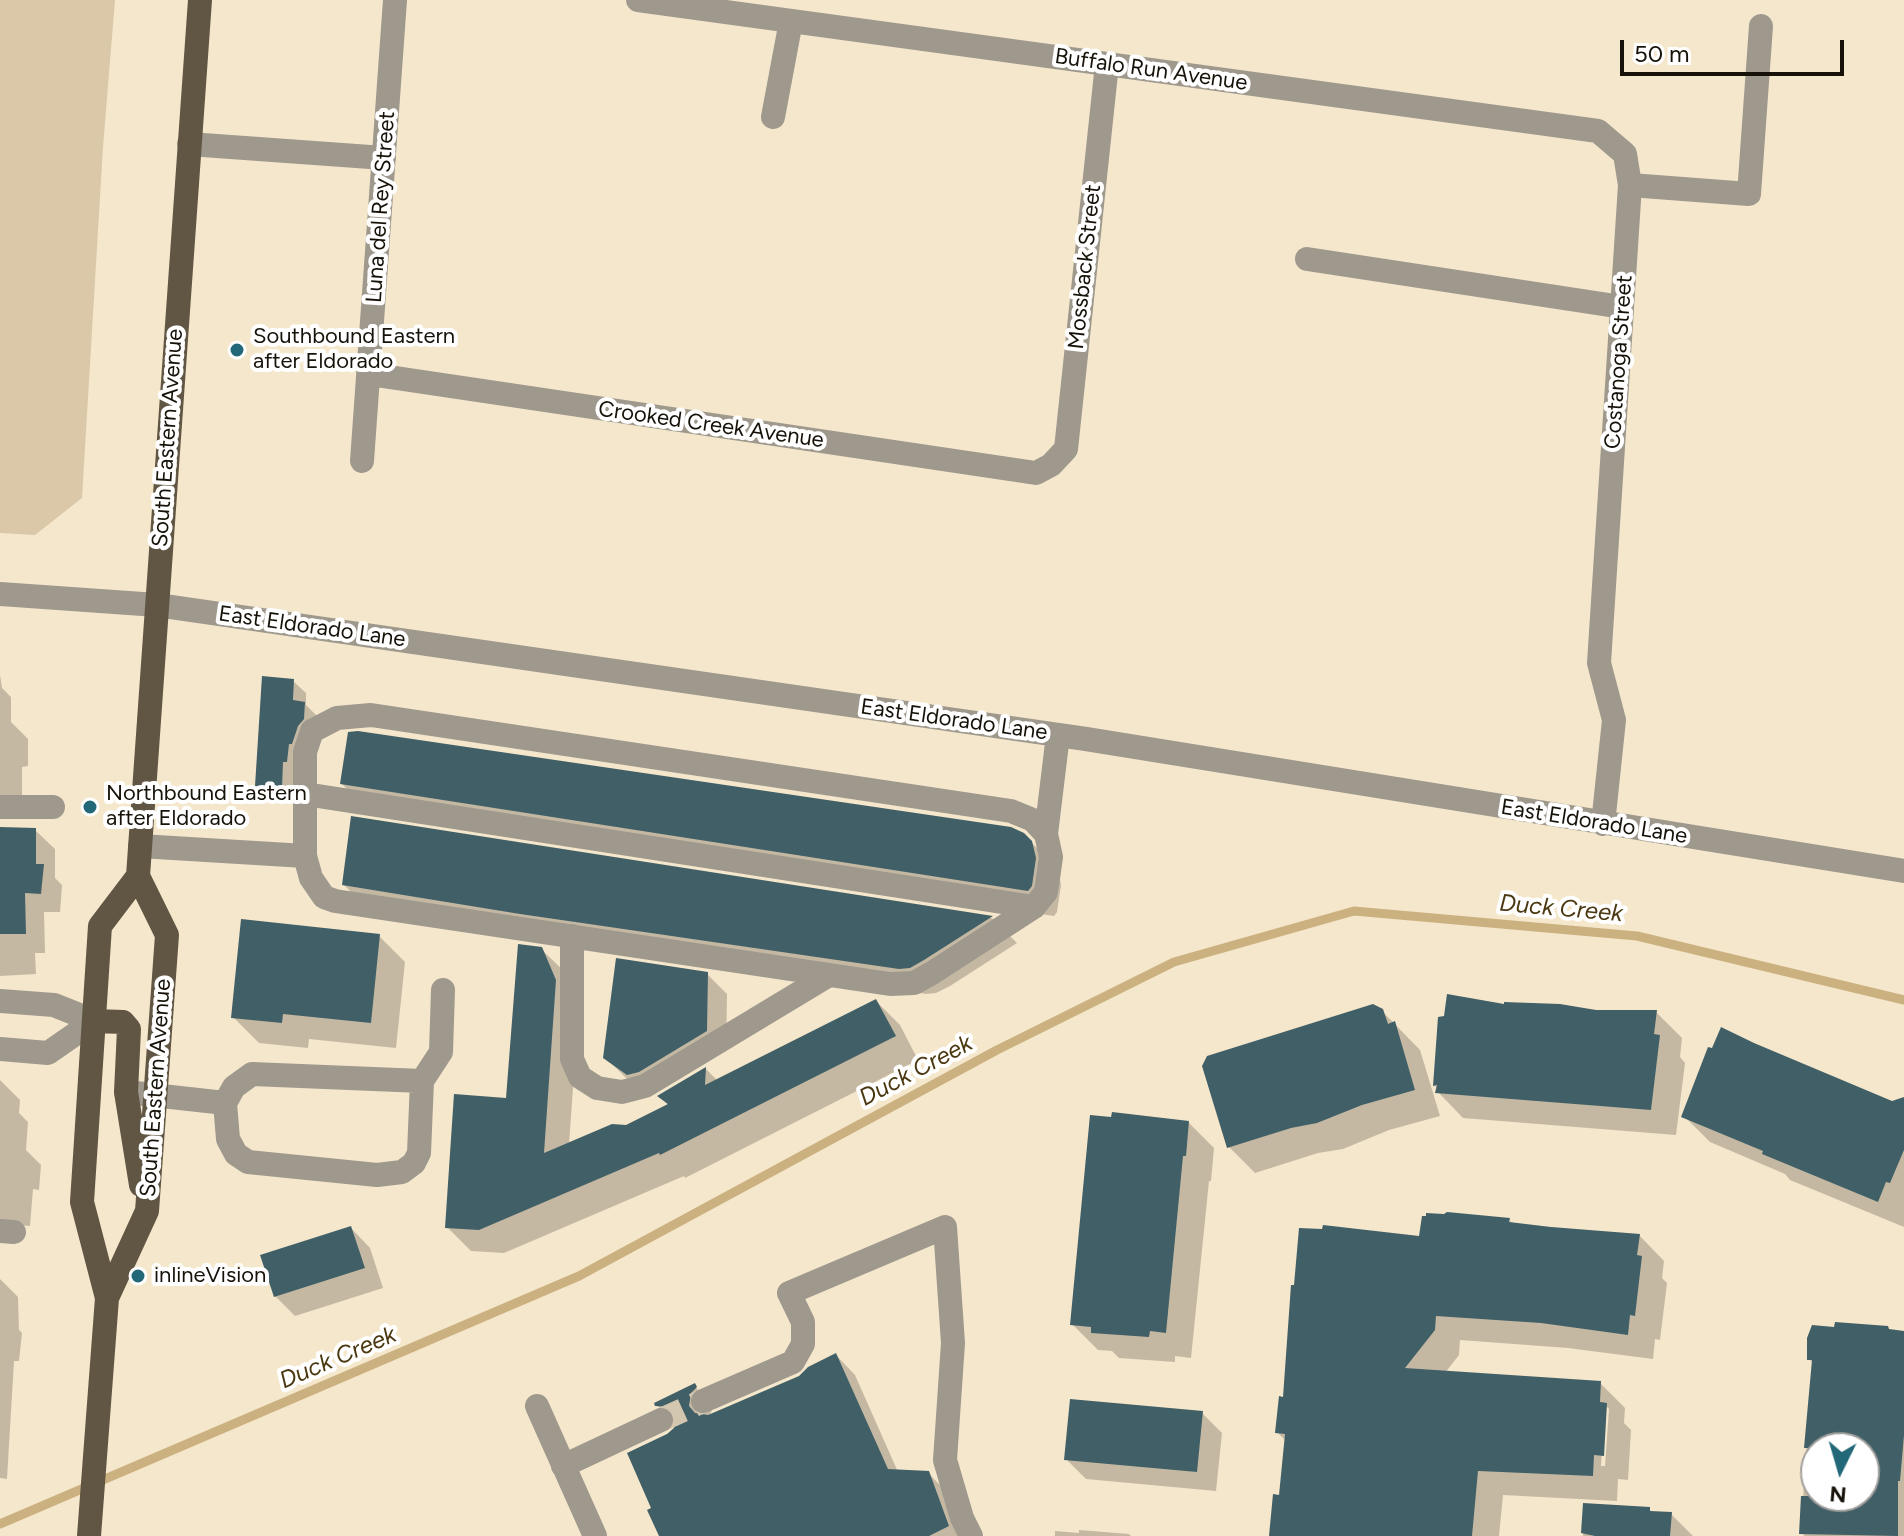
<!DOCTYPE html>
<style>
body{margin:0}
#map{position:relative;width:1904px;height:1536px;overflow:hidden;background:#f5e7cc;font-family:Figtree,sans-serif}
canvas{display:block}
.north{position:absolute;left:1800px;top:1432px;width:80px;height:80px;box-sizing:border-box;background:#fff;border:2px solid #a2a09d;border-radius:50%;rotate:185deg;font-size:22px;font-weight:700;line-height:32px;text-align:center;color:#171209}
.north::after{content:'';display:block;margin:auto;width:28px;height:36px;background:#226878;clip-path:polygon(50% 0,100% 100%,50% 72%,0 100%)}
.scale{position:absolute;left:1620px;top:40px;width:224px;height:36px;box-sizing:border-box;border:4px solid #171209;border-top:0;padding-left:10px;font-size:24px;line-height:28px;white-space:nowrap;color:#171209;-webkit-text-stroke:6px #fff;paint-order:stroke}
</style>
<div id="map">
<canvas width="1904" height="1536"></canvas>
<div class="north">N</div>
<div class="scale">50 m</div>
</div>
<script>
const c = document.querySelector('canvas').getContext('2d');
c.lineJoin = 'round';
function paint(path, color) { c.fillStyle = color; c.fill(path, 'evenodd'); }
const toPath = rows => new Path2D(rows.map(r => 'M' + r).join(''));
function strokePath(path, color, width, dash) { c.strokeStyle = color; c.lineWidth = width; c.lineCap = dash ? 'butt' : 'round'; c.setLineDash(dash || []); c.stroke(path); }
function write(font, color, halo, rows, align = 'center') {
  c.font = font + ' Figtree,sans-serif'; c.lineWidth = 8; c.setLineDash([]); c.textBaseline = 'middle'; c.strokeStyle = halo; c.fillStyle = color; for (const [text, x, y, turn = 0] of rows) {
    c.save(); c.translate(x, y); c.rotate((+turn || 0) * Math.PI / 180); c.textAlign = isNaN(turn) ? turn : align; if (halo) c.strokeText(text, 0, 0); c.fillText(text, 0, 0); c.restore();
  }
}
paint(toPath([
 [0,0,115,0,103,147,82,498,35,535,0,533]
]), '#dac8a9');
paint(toPath([
 [0,675,2,688,11,697,11,722,28,739,28,766,22,767,22,801,0,801],
 [293,681,306,693,306,705,317,716,294,799,270,798,257,785],
 [342,784,1023,834,1058,869,1061,885,1057,912,1054,916,368,810],
 [353,819,992,918,1017,943,950,986,936,993,926,994,370,911,344,885],
 [0,829,35,830,55,849,55,878,62,885,60,912,44,912,45,953,35,953,36,974,0,976],
 [379,936,405,962,396,1048,309,1039,308,1048,259,1043,233,1017],
 [541,949,566,973,579,1005,569,1144,626,1127,669,1106,660,1097,706,1069,718,1081,876,1001,900,1025,918,1060,685,1178,684,1176,504,1253,471,1251,447,1227,508,1100],
 [707,974,727,994,726,1051,649,1094,625,1077,605,1057],
 [1505,1007,1656,1012,1682,1038,1680,1057,1685,1063,1676,1135,1463,1118,1438,1092,1435,1085],
 [1382,1011,1420,1050,1440,1116,1389,1130,1343,1149,1318,1153,1255,1173,1229,1147],
 [0,1080,20,1100,19,1113,28,1122,26,1150,41,1165,39,1190,33,1189,30,1226,0,1224],
 [1892,1103,1904,1105,1904,1227,1790,1180,1785,1174,1710,1142,1684,1116],
 [1188,1122,1214,1148,1211,1181,1209,1181,1191,1358,1175,1356,1175,1362,1119,1358,1112,1351,1098,1350,1072,1324],
 [1509,1220,1513,1224,1639,1235,1664,1261,1662,1278,1667,1283,1660,1340,1655,1339,1653,1359,1568,1348,1460,1340,1459,1355,1445,1373,1600,1383,1625,1408,1624,1423,1631,1430,1628,1480,1618,1479,1617,1501,1503,1495,1499,1536,1271,1536,1281,1497,1286,1441,1277,1432,1285,1399,1421,1238],
 [1605,1405,1609,1409,1605,1466,1601,1466],
 [351,1228,370,1248,383,1288,295,1316,275,1296],
 [0,1279,18,1297,19,1330,22,1333,19,1361,14,1361,7,1479,0,1478],
 [1891,1332,1904,1333,1904,1536,1805,1536,1801,1533,1808,1418,1814,1364,1809,1359],
 [1816,1448,1864,1448,1864,1496,1816,1496],
 [836,1355,855,1375,898,1472,928,1473,948,1493,964,1536,661,1536,654,1509,668,1435,677,1425,657,1405,694,1386,714,1405,709,1417,800,1377],
 [1202,1413,1222,1433,1216,1491,1086,1479,1066,1459],
 [1585,1505,1649,1509,1653,1513,1671,1514,1693,1536,1583,1536],
 [1079,1530,1129,1534,1131,1536,1055,1536,1055,1531,1079,1533]
]), '#0003');
strokePath(toPath([
 [0,1524,579,1276,997,1050,1174,962,1354,911,1637,936,1904,1000]
]), '#ccb180', 9);
paint(toPath([
 [262,676,294,679,293,700,305,702,304,719,298,726,292,744,289,744,287,762,283,762,282,788,255,786],
 [358,731,1011,827,1024,833,1032,841,1036,858,1032,886,1028,891,340,784,348,732],
 [351,816,993,916,924,960,910,968,899,969,520,914,342,885],
 [0,827,36,828,36,864,44,864,41,894,25,893,26,934,0,934],
 [241,919,380,934,371,1023,283,1014,282,1023,231,1018],
 [518,944,542,947,556,980,544,1153,612,1124,626,1125,668,1104,657,1096,706,1067,705,1085,876,999,896,1036,660,1155,659,1153,479,1230,445,1228,454,1094,506,1098],
 [616,958,708,972,707,1031,639,1072,627,1075,603,1058],
 [1447,994,1504,1004,1504,1002,1560,1004,1596,1010,1657,1010,1654,1034,1660,1035,1651,1110,1435,1093,1437,1085,1433,1086,1438,1017,1444,1016],
 [1373,1004,1383,1009,1388,1024,1395,1021,1415,1090,1362,1105,1317,1123,1291,1128,1227,1148,1202,1066,1207,1056],
 [1721,1027,1754,1043,1892,1101,1904,1097,1904,1150,1890,1183,1886,1182,1878,1202,1762,1154,1763,1151,1681,1117,1708,1047,1712,1048],
 [1112,1112,1189,1121,1186,1156,1183,1156,1166,1333,1150,1331,1149,1337,1091,1333,1091,1327,1070,1325,1090,1115,1111,1117],
 [1447,1212,1510,1218,1509,1222,1551,1227,1640,1234,1637,1255,1642,1256,1635,1316,1630,1315,1628,1335,1541,1323,1436,1316,1435,1330,1405,1368,1601,1381,1600,1402,1607,1403,1604,1456,1594,1455,1593,1476,1478,1471,1472,1536,1269,1536,1273,1494,1279,1495,1285,1434,1275,1433,1279,1396,1283,1397,1291,1285,1294,1285,1299,1228,1322,1229,1323,1225,1419,1236,1422,1216,1426,1216,1426,1213,1444,1214],
 [351,1226,365,1268,274,1297,260,1255],
 [1835,1322,1888,1326,1889,1329,1904,1331,1904,1435,1900,1481,1898,1481,1898,1536,1799,1534,1801,1496,1864,1496,1864,1448,1804,1448,1812,1360,1807,1360,1807,1338,1812,1325,1834,1327],
 [836,1353,888,1469,929,1471,949,1526,929,1536,659,1536,647,1510,651,1508,627,1453,667,1434,674,1428,676,1420,674,1413,669,1407,655,1406,654,1403,695,1383,697,1387,691,1393,689,1406,695,1413,708,1415,799,1376,808,1367],
 [1070,1399,1203,1411,1197,1472,1064,1460],
 [1583,1503,1650,1507,1650,1511,1672,1512,1670,1536,1595,1536,1581,1533]
]), '#415f67');
strokePath(toPath([
 [661,1420,703,1401]
]), '#d4c7af', 24, [24, 12]);
strokePath(toPath([
 [638,0,1598,131,1625,154,1630,185,1599,663,1614,720,1603,824],
 [773,117,791,21],
 [189,144,384,158],
 [1630,185,1749,194,1761,26],
 [1307,259,1622,307],
 [369,374,1036,473,1051,465,1066,449,1107,64],
 [362,461,395,0],
 [0,594,157,605,1086,739,1904,871],
 [371,715,1011,811,1033,820,1046,834,1051,857,1046,892,1034,907,932,973,914,983,890,984,335,901,324,897,311,878,305,856,305,752,312,731,337,718,371,715],
 [305,794,1034,907],
 [0,807,53,807],
 [1046,834,1058,735],
 [140,846,305,856],
 [572,936,572,1059,580,1077,597,1088,622,1092,645,1086,829,975],
 [0,1001,54,1005,94,1021],
 [0,1049,48,1053,94,1021],
 [126,1092,225,1103,234,1087,252,1074,422,1081,441,1052,443,990],
 [225,1103,228,1139,236,1154,248,1162,377,1175,402,1172,414,1163,419,1153,422,1081],
 [0,1231,14,1232],
 [703,1401,793,1362,803,1344,803,1322,789,1293,945,1227,953,1343,945,1460,962,1518,971,1536],
 [537,1406,595,1536],
 [563,1466,661,1420]
]), '#9e988d', 24);
strokePath(toPath([
 [94,1021,123,1022,129,1029,126,1092,141,1185],
 [107,1298,147,1211,167,935,138,876,200,0],
 [89,1536,107,1298,82,1202,100,926,138,876]
]), '#615643', 24);
for (const [x, y, r, color] of [
 [237,350,8,"#226878"],
 [90,807,8,"#226878"],
 [138,1276,8,"#226878"]
]) { const dot = new Path2D(); dot.arc(x, y, r, 0, 2 * Math.PI); c.fillStyle = color; c.fill(dot); strokePath(dot, '#fff', 3); }
write('22px', '#171209', '#fff', [
 ["Buffalo Run Avenue",1151,70,8],
 ["Luna del Rey Street",381,207,-86],
 ["Mossback Street",1085,267,-84],
 ["Costanoga Street",1619,362,-86],
 ["Crooked Creek Avenue",711,425,8],
 ["South Eastern Avenue",168,438,-86],
 ["East Eldorado Lane",312,627,8],
 ["East Eldorado Lane",954,720,8],
 ["East Eldorado Lane",1594,822,9],
 ["South Eastern Avenue",156,1088,-86]
]);
write('22px', '#171209', '#fff', [
 ["Southbound Eastern",253,337],
 ["after Eldorado",253,362],
 ["Northbound Eastern",106,794],
 ["after Eldorado",106,819],
 ["inlineVision",154,1276]
], 'left');
write('italic 24px', '#4b3810', '#fff', [
 ["Duck Creek",1561,909,5],
 ["Duck Creek",916,1071,-28],
 ["Duck Creek",338,1358,-23]
]);
</script>
